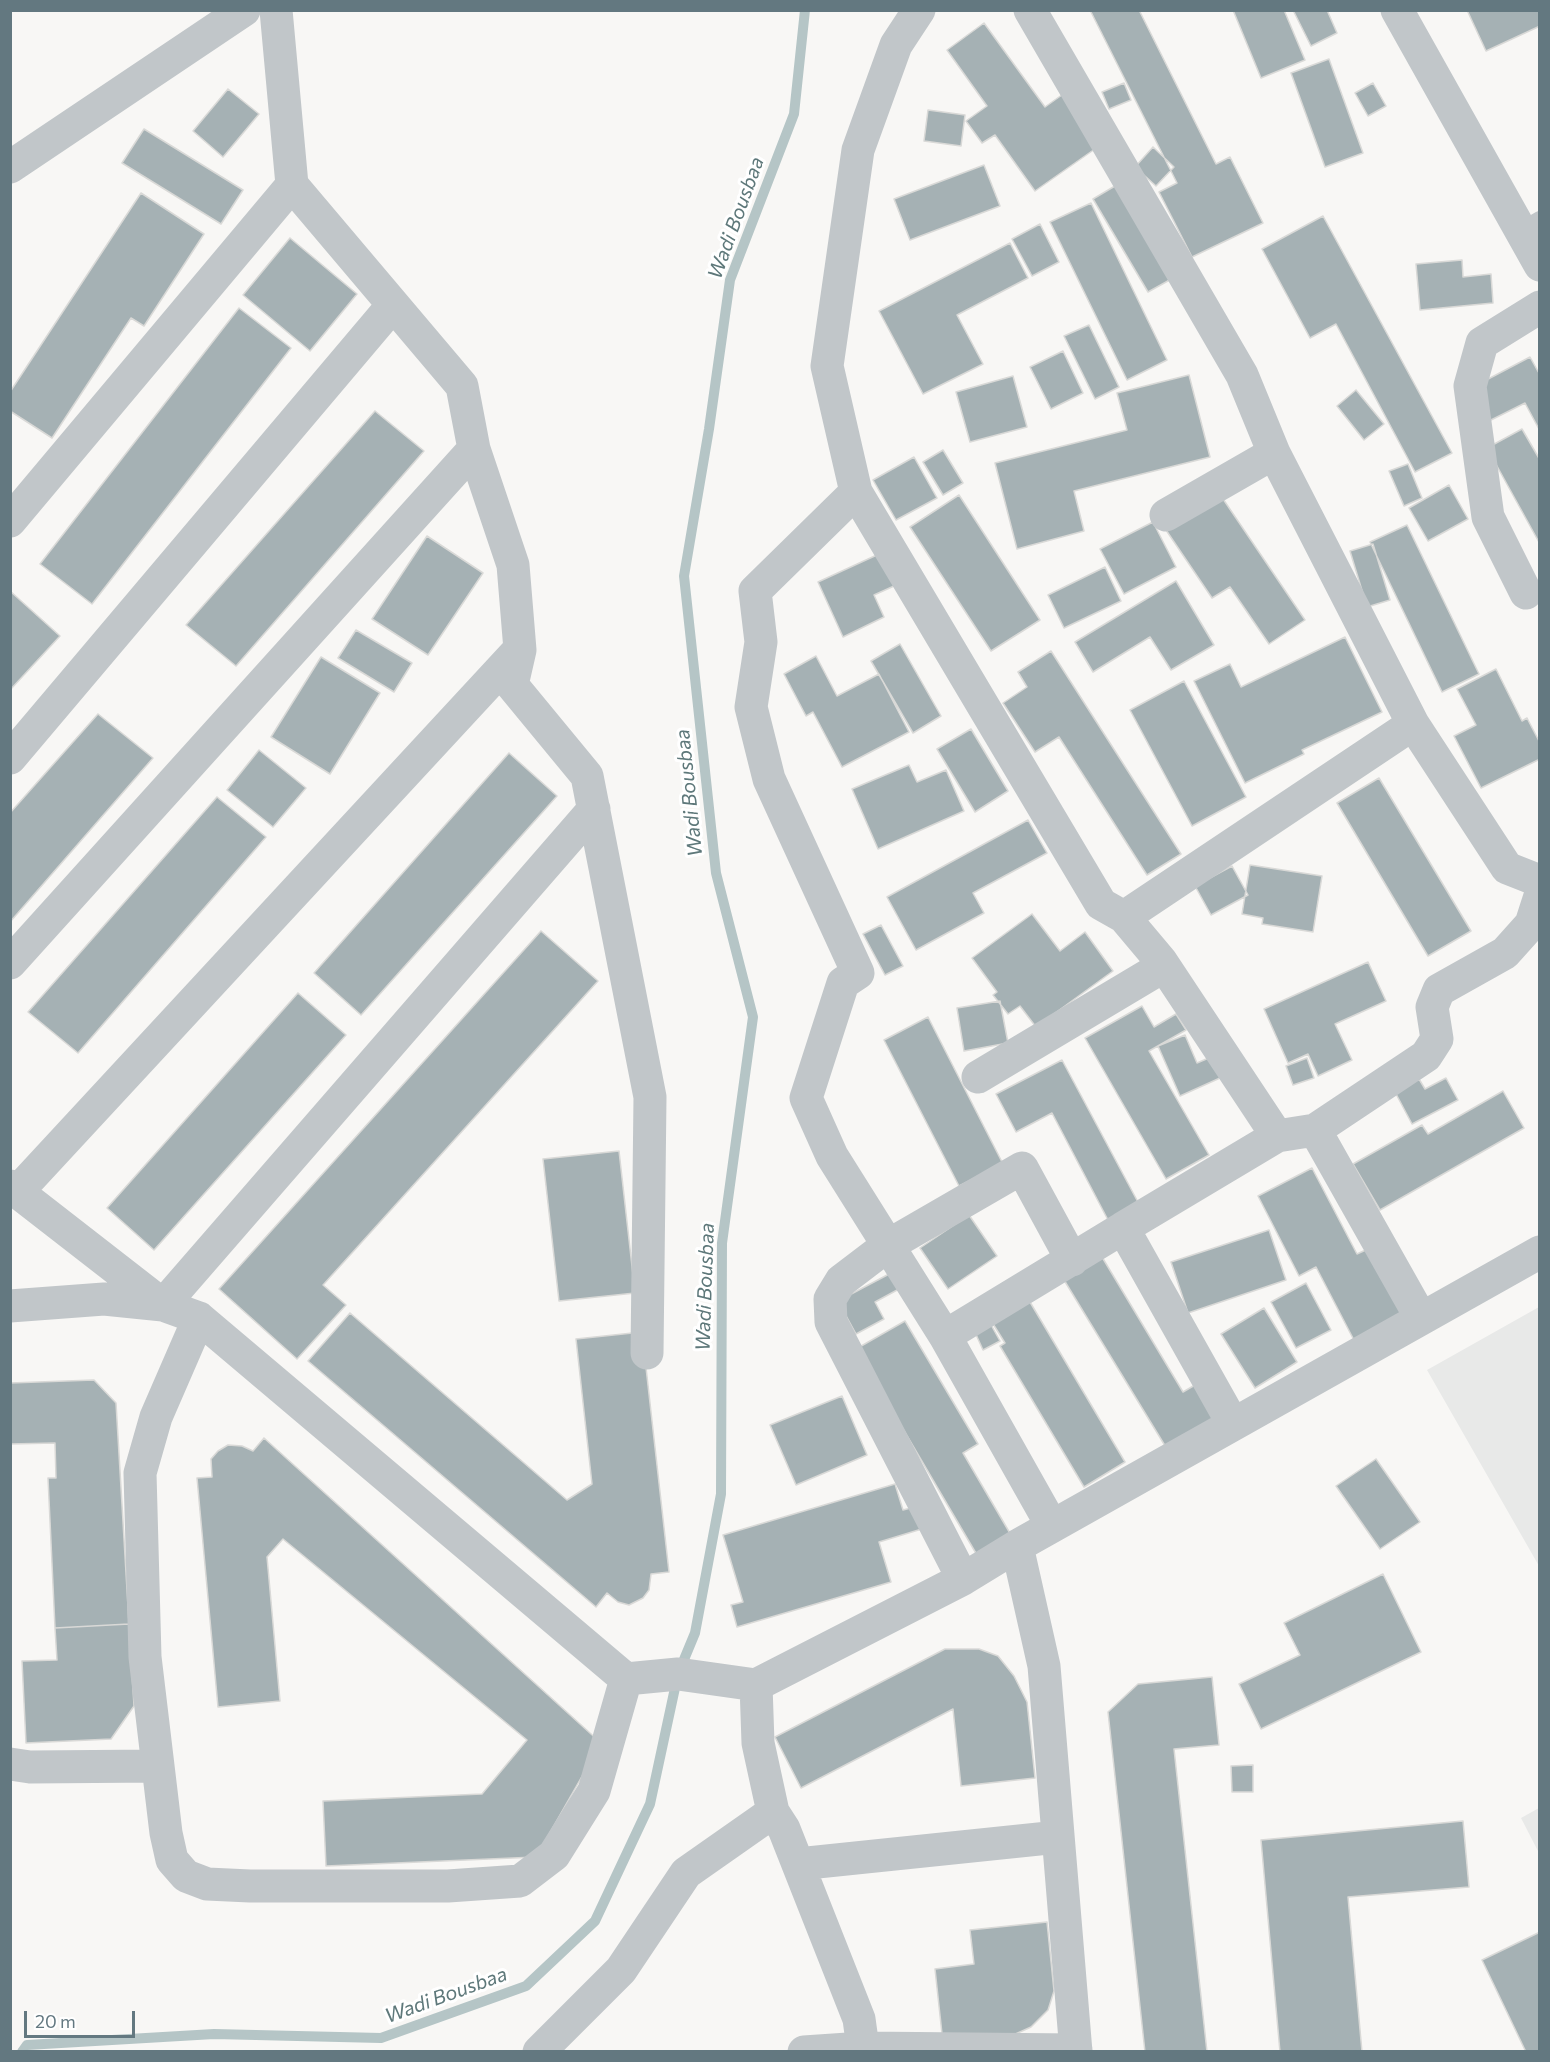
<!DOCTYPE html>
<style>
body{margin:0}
#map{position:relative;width:1550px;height:2062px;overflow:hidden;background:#f8f7f5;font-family:Commissioner,sans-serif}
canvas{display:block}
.frame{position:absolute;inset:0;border:12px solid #637880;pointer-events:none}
.scale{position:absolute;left:24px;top:2011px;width:111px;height:27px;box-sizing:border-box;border:3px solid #637880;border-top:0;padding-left:8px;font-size:18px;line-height:21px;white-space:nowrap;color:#637880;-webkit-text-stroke:4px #fff;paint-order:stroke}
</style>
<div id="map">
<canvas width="1550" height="2062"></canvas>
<div class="frame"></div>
<div class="scale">20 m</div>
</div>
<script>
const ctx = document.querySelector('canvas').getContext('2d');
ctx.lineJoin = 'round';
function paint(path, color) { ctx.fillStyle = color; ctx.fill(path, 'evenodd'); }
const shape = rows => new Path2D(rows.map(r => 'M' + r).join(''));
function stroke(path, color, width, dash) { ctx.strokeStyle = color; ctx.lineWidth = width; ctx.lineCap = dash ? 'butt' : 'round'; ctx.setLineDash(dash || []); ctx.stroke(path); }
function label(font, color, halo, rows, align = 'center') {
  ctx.font = font + ' Commissioner,sans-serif'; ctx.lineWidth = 6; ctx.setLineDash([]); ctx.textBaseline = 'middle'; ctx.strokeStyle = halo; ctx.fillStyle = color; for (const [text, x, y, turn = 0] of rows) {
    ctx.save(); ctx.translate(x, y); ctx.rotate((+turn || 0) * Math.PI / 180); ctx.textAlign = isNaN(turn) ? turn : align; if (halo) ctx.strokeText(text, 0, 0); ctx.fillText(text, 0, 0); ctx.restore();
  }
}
const built = shape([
 [1539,1307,1539,1566,1427,1370],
 [1539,1808,1539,1853,1521,1818]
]);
const stream = shape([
 [22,2052,27,2045,214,2034,381,2038,526,1986,595,1921,650,1804,678,1674,695,1633,721,1494,722,1243,753,1017,716,873,684,576,709,429,730,280,794,114,805,10]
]);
const building = shape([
 [1090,10,1139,10,1216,164,1230,157,1263,223,1192,257,1159,192,1177,183,1090,10],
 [1233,10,1284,10,1305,60,1261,78,1233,10],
 [1293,10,1327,10,1337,33,1311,46,1293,10],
 [1467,10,1540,10,1540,26,1486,51,1467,10],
 [984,23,1045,107,1066,92,1102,144,1035,191,995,135,982,143,966,121,987,106,947,50,984,23],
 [1329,59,1363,153,1325,167,1291,73,1329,59],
 [1124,83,1131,100,1109,109,1102,92,1124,83],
 [1373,83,1386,106,1368,116,1355,93,1373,83],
 [228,89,259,114,223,157,193,131,228,89],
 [928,110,965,115,961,146,924,141,928,110],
 [144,129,243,190,221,224,122,163,144,129],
 [1153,147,1174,167,1156,186,1135,167,1153,147],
 [984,165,1000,206,910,240,894,199,984,165],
 [1120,183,1175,277,1148,292,1093,199,1120,183],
 [141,193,204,234,144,326,131,318,52,438,10,411,10,392,141,193],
 [1091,203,1167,360,1127,380,1050,222,1091,203],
 [1323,216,1452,453,1415,472,1336,324,1310,338,1262,249,1323,216],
 [1040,224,1059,262,1032,276,1012,239,1040,224],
 [290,238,357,294,310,351,243,295,290,238],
 [1010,243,1028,278,957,315,983,364,923,394,879,311,1010,243],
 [1462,260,1463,277,1491,274,1493,303,1420,310,1416,264,1462,260],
 [239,308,291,348,92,604,40,564,239,308],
 [1089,325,1119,387,1095,399,1064,336,1089,325],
 [1063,351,1083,393,1051,409,1030,367,1063,351],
 [1530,357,1540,375,1540,431,1525,403,1491,420,1473,387,1530,357],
 [1189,375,1210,457,1074,491,1084,531,1017,549,995,463,1127,430,1117,393,1189,375],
 [1013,376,1027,427,970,442,956,392,1013,376],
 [1356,390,1384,424,1364,440,1337,406,1356,390],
 [375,411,424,451,236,666,186,625,375,411],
 [1522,429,1540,460,1540,544,1487,448,1522,429],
 [943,450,963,483,943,495,923,462,943,450],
 [914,457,937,498,896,520,873,480,914,457],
 [1408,464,1422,498,1404,506,1389,471,1408,464],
 [1449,485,1468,519,1428,541,1409,508,1449,485],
 [1219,493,1305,620,1269,644,1230,587,1212,598,1166,530,1219,493],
 [959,495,1040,620,991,651,910,527,959,495],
 [1153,522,1176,567,1124,594,1100,549,1153,522],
 [1407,525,1479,674,1442,692,1370,542,1407,525],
 [427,536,483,573,428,655,372,619,427,536],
 [1373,544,1390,600,1367,607,1350,551,1373,544],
 [879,554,894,586,874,595,884,617,843,637,818,582,879,554],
 [1105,567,1121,601,1064,628,1048,595,1105,567],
 [1176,581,1214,645,1171,670,1150,637,1093,672,1075,642,1176,581],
 [10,591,60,636,10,690,10,591],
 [356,630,412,663,394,692,338,658,356,630],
 [1345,637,1382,712,1302,750,1304,754,1245,783,1194,681,1230,664,1241,687,1345,637],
 [900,644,941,716,913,733,871,661,900,644],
 [1051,651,1181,854,1147,875,1059,737,1035,752,1003,703,1027,687,1018,672,1051,651],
 [816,656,837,696,879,674,909,732,842,767,813,712,806,716,784,674,816,656],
 [321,657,380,693,330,774,271,737,321,657],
 [1496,669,1522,721,1527,718,1540,743,1540,759,1481,788,1454,736,1476,725,1457,689,1496,669],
 [1184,681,1246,797,1192,826,1130,710,1184,681],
 [98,714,153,758,10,922,10,813,98,714],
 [971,729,1008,791,975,812,937,749,971,729],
 [259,750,306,788,273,827,227,790,259,750],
 [509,753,557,796,361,1015,314,973,509,753],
 [909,765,917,782,946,770,964,811,878,849,852,789,909,765],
 [1379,778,1471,931,1428,956,1337,803,1379,778],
 [217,797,266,837,78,1053,28,1012,217,797],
 [1028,820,1047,853,973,893,984,913,916,950,887,897,1028,820],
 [1250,865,1322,876,1313,932,1262,924,1263,918,1242,914,1250,865],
 [1232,866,1248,895,1211,915,1195,886,1232,866],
 [1032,914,1060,951,1085,932,1113,971,1036,1027,1020,1006,1008,1014,993,995,997,992,972,958,1032,914],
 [881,925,903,966,885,975,863,934,881,925],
 [541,931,598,981,323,1285,346,1305,297,1359,219,1289,541,931],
 [1368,962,1386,1001,1335,1024,1352,1060,1318,1076,1308,1054,1288,1063,1264,1009,1368,962],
 [298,993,346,1035,154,1250,107,1208,298,993],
 [1000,1001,1008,1043,964,1051,957,1008,1000,1001],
 [1142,1006,1154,1027,1176,1014,1186,1030,1149,1051,1209,1155,1166,1179,1085,1038,1142,1006],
 [928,1017,1003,1164,959,1186,884,1040,928,1017],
 [1185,1035,1197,1063,1211,1057,1220,1078,1180,1096,1158,1046,1185,1035],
 [1307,1058,1314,1078,1293,1085,1286,1066,1307,1058],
 [1062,1060,1139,1204,1108,1220,1052,1113,1016,1132,996,1094,1062,1060],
 [1446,1078,1458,1100,1412,1124,1395,1092,1419,1079,1425,1089,1446,1078],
 [1503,1091,1524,1128,1380,1210,1353,1164,1422,1125,1428,1134,1503,1091],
 [619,1151,635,1293,559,1301,543,1159,619,1151],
 [1312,1168,1357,1254,1370,1248,1408,1319,1357,1346,1316,1267,1299,1276,1258,1196,1312,1168],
 [969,1215,997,1256,948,1289,920,1248,969,1215],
 [1269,1230,1286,1280,1188,1313,1171,1262,1269,1230],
 [1099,1252,1183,1392,1195,1385,1216,1420,1167,1449,1061,1275,1099,1252],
 [891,1273,899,1289,875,1302,884,1319,856,1334,838,1301,891,1273],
 [1306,1283,1331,1330,1296,1348,1271,1302,1306,1283],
 [1027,1297,1125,1462,1084,1487,1000,1346,1005,1343,990,1319,1027,1297],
 [1264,1308,1297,1362,1255,1388,1221,1334,1264,1308],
 [350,1313,567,1500,592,1484,576,1339,642,1332,669,1572,651,1574,649,1590,643,1598,629,1605,618,1602,607,1593,596,1607,308,1361,350,1313],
 [905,1321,978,1444,963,1453,1011,1535,977,1555,856,1349,905,1321],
 [990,1323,1000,1341,983,1350,974,1330,990,1323],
 [94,1380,116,1403,129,1624,55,1628,48,1478,56,1478,55,1443,10,1444,10,1383,94,1380],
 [842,1396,867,1455,796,1485,770,1425,842,1396],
 [264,1438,601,1743,536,1857,326,1866,323,1801,482,1794,527,1740,283,1539,267,1557,280,1701,218,1707,197,1478,212,1477,211,1459,218,1451,228,1445,242,1446,253,1451,264,1438],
 [1376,1459,1420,1522,1380,1549,1336,1486,1376,1459],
 [895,1484,903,1510,918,1506,925,1528,879,1542,891,1582,737,1627,731,1605,743,1602,723,1535,895,1484],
 [1383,1574,1421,1652,1261,1729,1239,1684,1300,1655,1284,1623,1383,1574],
 [129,1624,134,1706,111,1739,26,1743,22,1661,57,1660,55,1628,129,1624],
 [945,1649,979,1649,998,1656,1014,1676,1027,1702,1035,1778,961,1786,953,1709,801,1788,775,1737,945,1649],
 [1212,1677,1219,1745,1174,1749,1207,2052,1145,2052,1108,1712,1138,1684,1212,1677],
 [1253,1765,1253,1792,1232,1792,1231,1766,1253,1765],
 [1463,1821,1469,1887,1348,1897,1362,2052,1280,2052,1261,1840,1463,1821],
 [1047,1922,1054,1991,1048,2010,1031,2027,1011,2036,943,2043,935,1969,974,1964,970,1930,1047,1922],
 [1540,1932,1540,2052,1526,2052,1482,1960,1540,1932]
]);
const lane = shape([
 [1521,231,1540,220]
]);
const street = shape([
 [276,10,292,185,462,386,474,449,513,565,520,650,512,685,587,776,650,1097,647,1353],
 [919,10,896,45,858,150,827,366,856,492,1101,904,1124,917,1161,961,1277,1136],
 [1030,10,1242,375,1274,453,1413,724,1124,917],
 [1397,10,1540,265],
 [10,167,244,10],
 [856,492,755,591,761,642,751,707,769,779,858,973,843,983,806,1098,832,1156,945,1336],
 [1166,515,1274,453],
 [10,521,292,185],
 [1526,593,1488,517,1470,386,1482,343,1540,307],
 [1413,724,1507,868,1540,881],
 [10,758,393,305],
 [10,963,474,449],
 [978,1077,1164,966],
 [1315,1130,1421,1318],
 [10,1186,163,1305,594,809],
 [18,1191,518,651],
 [10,1306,104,1299,163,1305,199,1318,626,1679,678,1674,756,1685,963,1579,1017,1546],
 [199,1318,156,1417,140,1473,145,1657,166,1833,172,1860,186,1876,207,1884,250,1886,448,1886,520,1881,554,1855,594,1791,626,1679],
 [1233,1424,1123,1228,1277,1136,1315,1130,1426,1056,1437,1039,1432,1007,1439,990,1505,953,1531,924,1540,896],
 [1052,1526,945,1336,1123,1228],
 [963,1579,831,1322,830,1299,841,1281,887,1246,1022,1168,1072,1260],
 [756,1685,758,1743,773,1812,784,1829,859,2019,863,2048],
 [10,1764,30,1767,158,1766],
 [798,1864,1058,1837],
 [539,2052,621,1970,686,1873,773,1812],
 [804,2052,863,2048,1076,2050],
 [1076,2052,1044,1666,1017,1546,1540,1252]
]);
const waterNames = [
 ["Wadi Bousbaa",736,218,-70],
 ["Wadi Bousbaa",689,793,-96],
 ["Wadi Bousbaa",705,1287,-88],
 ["Wadi Bousbaa",446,1995,-20]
];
paint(built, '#e8e9e8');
stroke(stream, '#b5c5c6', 10);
paint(building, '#a5b1b4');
stroke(building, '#d9d9d7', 1.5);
stroke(lane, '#c1c6c9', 18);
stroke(street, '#c1c6c9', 33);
label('italic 20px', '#5e787a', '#fff', waterNames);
</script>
